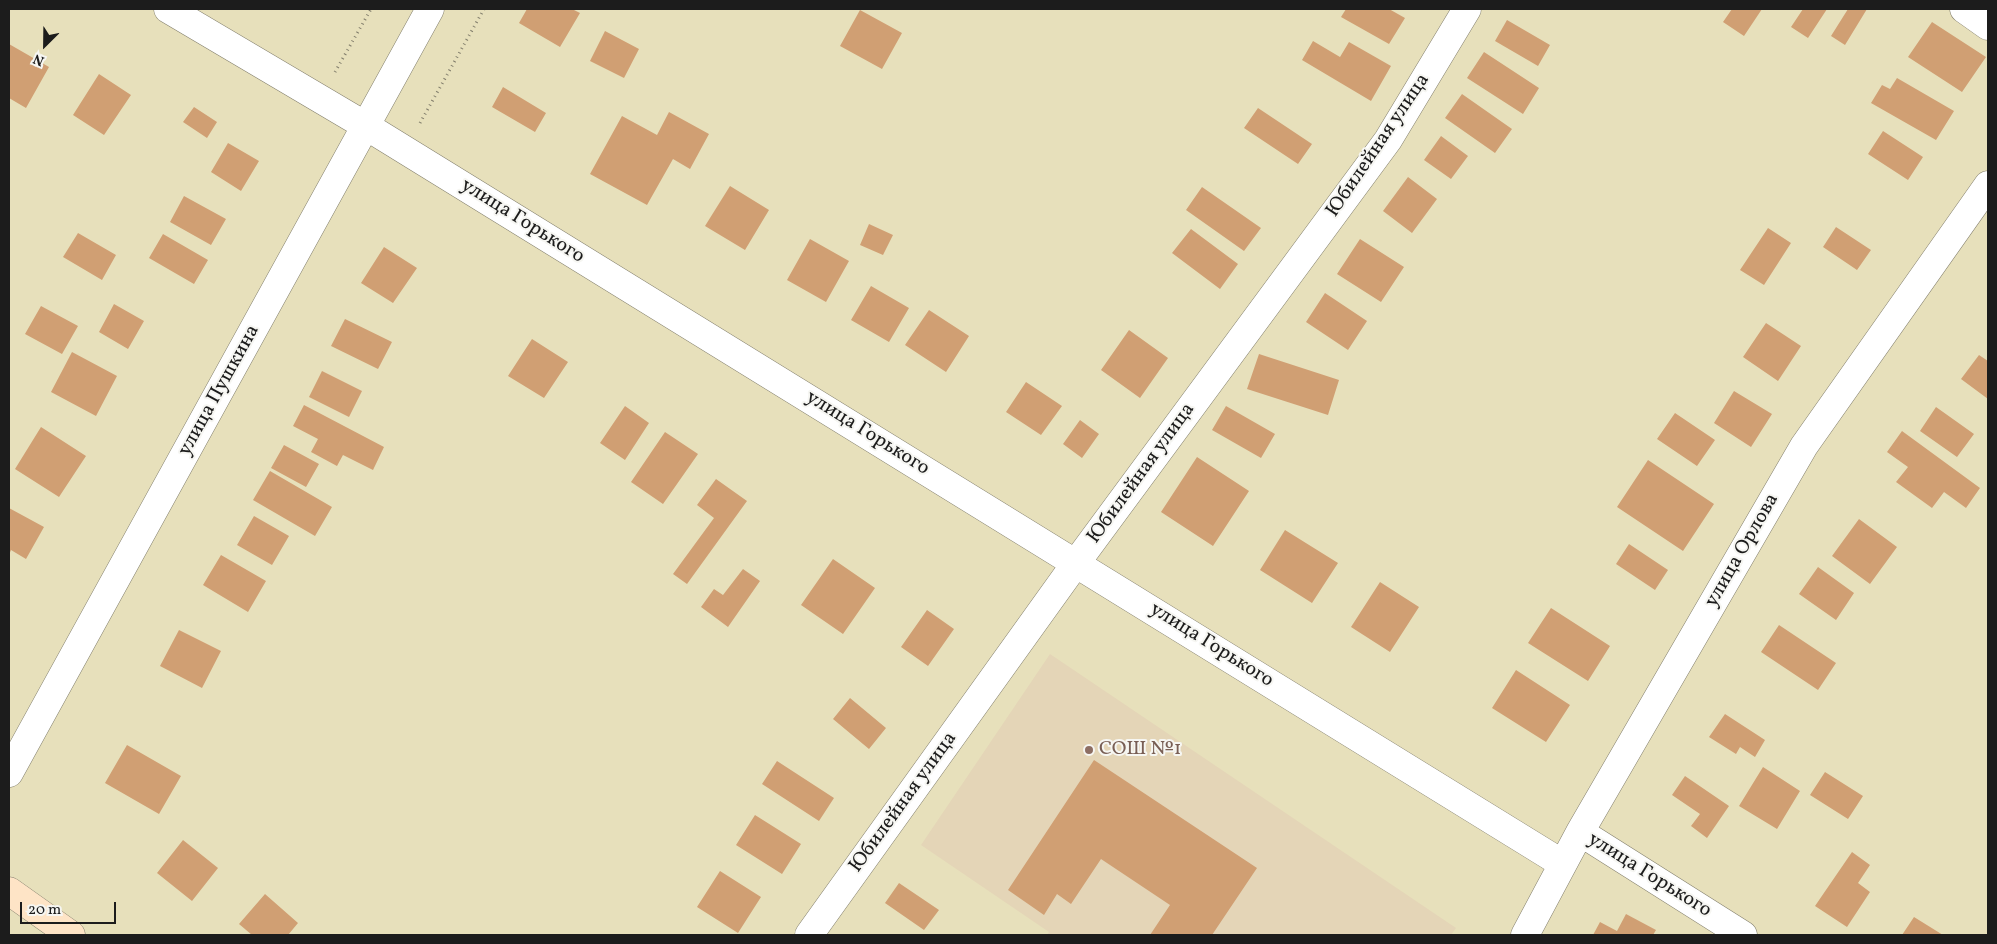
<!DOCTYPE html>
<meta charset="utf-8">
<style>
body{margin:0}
#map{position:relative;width:1997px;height:944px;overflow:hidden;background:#e7e0bb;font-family:Vollkorn,serif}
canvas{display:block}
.frame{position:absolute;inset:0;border:10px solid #1c1c1c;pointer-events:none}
.north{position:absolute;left:20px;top:20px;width:50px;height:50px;-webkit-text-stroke:4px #f6f6f2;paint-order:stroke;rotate:203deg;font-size:14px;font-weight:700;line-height:20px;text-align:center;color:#1c1c1c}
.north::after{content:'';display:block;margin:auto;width:18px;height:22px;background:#1c1c1c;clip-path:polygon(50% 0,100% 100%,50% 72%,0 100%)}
.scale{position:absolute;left:20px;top:902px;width:96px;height:22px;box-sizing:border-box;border:2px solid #1c1c1c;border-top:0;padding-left:6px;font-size:15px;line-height:18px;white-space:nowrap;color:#1c1c1c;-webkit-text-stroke:4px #f6f6f2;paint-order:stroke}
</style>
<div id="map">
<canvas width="1997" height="944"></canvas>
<div class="frame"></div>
<div class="north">N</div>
<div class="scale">20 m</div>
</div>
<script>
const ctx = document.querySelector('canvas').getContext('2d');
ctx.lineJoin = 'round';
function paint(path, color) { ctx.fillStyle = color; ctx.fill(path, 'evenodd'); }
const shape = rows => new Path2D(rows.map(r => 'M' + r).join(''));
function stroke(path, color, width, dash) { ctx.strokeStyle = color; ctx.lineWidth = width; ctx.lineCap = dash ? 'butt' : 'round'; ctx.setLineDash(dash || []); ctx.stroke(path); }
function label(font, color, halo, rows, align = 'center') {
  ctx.font = font + ' Vollkorn,serif'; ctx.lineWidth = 4; ctx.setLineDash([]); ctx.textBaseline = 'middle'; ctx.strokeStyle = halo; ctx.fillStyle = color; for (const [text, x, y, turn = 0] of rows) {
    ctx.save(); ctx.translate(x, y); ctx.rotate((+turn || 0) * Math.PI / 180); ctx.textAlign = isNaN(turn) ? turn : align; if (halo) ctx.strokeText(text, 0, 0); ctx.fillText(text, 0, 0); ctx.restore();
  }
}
const built = shape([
 [1050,654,1456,928,1451,935,1047,935,1049,932,921,845]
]);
const building = shape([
 [527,9,572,9,580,13,560,47,519,23],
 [1346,9,1389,9,1405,18,1389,44,1341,17],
 [1732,9,1762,9,1744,36,1723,22],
 [1803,9,1827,9,1808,38,1791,27],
 [1848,9,1867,9,1845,45,1831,36],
 [860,10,902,33,882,69,840,46],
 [1507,20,1550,45,1538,66,1495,41],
 [1932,22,1986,57,1962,92,1908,57],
 [605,31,639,49,624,78,590,61],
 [1313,41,1340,57,1349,42,1391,66,1371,101,1302,60],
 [9,44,49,67,26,108,9,98],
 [1484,52,1539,88,1523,114,1467,78],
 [99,74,131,95,104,135,73,115],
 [1897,78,1954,111,1936,140,1871,103,1882,85,1890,89],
 [503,87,546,113,535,132,492,107],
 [1462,94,1512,129,1495,153,1445,118],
 [194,107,217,122,207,138,183,122],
 [1258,108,1312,144,1298,164,1244,128],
 [669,112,709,134,690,169,673,159,647,205,590,174,622,116,657,135],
 [1883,131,1923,157,1908,180,1868,154],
 [1441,136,1468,156,1451,179,1424,160],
 [228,143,259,161,241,191,211,172],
 [1408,177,1437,199,1412,233,1383,211],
 [730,186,769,210,745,250,705,226],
 [1202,187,1261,228,1244,251,1186,210],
 [184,196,226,219,211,245,170,222],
 [869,224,893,235,883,255,860,245],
 [1836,227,1871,250,1857,270,1823,247],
 [1768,228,1791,243,1764,285,1740,270],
 [1191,229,1238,264,1220,289,1172,253],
 [78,233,116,255,102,280,63,257],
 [163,234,208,260,194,284,149,258],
 [810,239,849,261,826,302,787,280],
 [1360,239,1404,267,1381,302,1337,274],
 [384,247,417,268,393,303,361,283],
 [871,286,909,308,889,342,851,320],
 [1325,293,1367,321,1348,350,1306,322],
 [114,304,144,321,128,349,99,332],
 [41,306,78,326,62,354,25,334],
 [929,310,969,336,946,372,905,345],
 [345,319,392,342,378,369,331,346],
 [1766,323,1801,346,1778,381,1743,357],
 [1129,330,1168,358,1140,398,1101,370],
 [532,339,568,362,544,398,508,376],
 [72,352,117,376,96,416,51,392],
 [1259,354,1339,380,1328,415,1247,389],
 [1979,355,1988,361,1988,399,1961,379],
 [322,371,362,391,349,417,309,397],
 [1026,382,1062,406,1041,435,1006,412],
 [1734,391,1772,414,1751,447,1714,423],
 [304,405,384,447,373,470,343,455,337,466,311,452,318,439,293,426],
 [625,406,649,423,625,460,600,443],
 [1226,406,1275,434,1261,458,1212,430],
 [1936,407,1974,434,1957,457,1920,431],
 [1675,413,1715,440,1697,466,1657,439],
 [1080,420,1099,434,1082,458,1063,444],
 [41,427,86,456,59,497,15,469],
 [1902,431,1980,488,1966,508,1944,492,1932,508,1896,482,1908,467,1887,452],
 [665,432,698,454,663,504,631,482],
 [284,445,319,464,306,487,271,468],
 [1197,457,1249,491,1213,546,1161,512],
 [1648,460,1714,504,1683,551,1617,507],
 [270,471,332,507,315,536,253,500],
 [716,479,747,501,687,584,673,574,714,518,697,505],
 [9,508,44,527,26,559,11,550,9,555],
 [254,516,289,536,272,565,237,545],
 [1859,519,1897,547,1870,584,1832,556],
 [1285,530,1338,563,1312,603,1260,570],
 [1629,544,1668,570,1655,590,1616,564],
 [221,555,266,581,248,612,203,585],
 [833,559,875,588,843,634,801,605],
 [1818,567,1854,593,1836,620,1799,594],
 [743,569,760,581,728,627,701,607,714,589,723,595],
 [1380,582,1419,607,1390,652,1351,627],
 [1551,608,1610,646,1588,681,1528,643],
 [927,610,954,629,928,666,901,647],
 [1779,625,1836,663,1818,690,1761,652],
 [179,630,221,651,202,688,160,666],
 [1516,670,1570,705,1546,742,1492,708],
 [850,698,886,728,869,749,833,719],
 [1725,714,1765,740,1755,757,1740,747,1736,754,1709,737],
 [127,745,181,776,159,814,105,783],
 [1094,760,1257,868,1212,935,1150,935,1170,905,1101,859,1071,904,1057,894,1044,915,1008,890],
 [777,761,834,798,819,821,762,784],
 [1763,767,1800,791,1777,829,1739,806],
 [1825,772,1863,796,1848,819,1810,795],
 [1685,776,1729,806,1707,838,1691,826,1700,814,1672,795],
 [755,815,801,844,782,874,736,845],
 [183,840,218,868,192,901,157,873],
 [1852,852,1870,865,1858,883,1870,892,1847,927,1815,906],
 [720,871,761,897,738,933,697,907],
 [899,883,939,910,924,930,885,903],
 [265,894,298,923,288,935,252,935,239,924],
 [1626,914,1656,930,1653,935,1593,935,1600,922,1617,931],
 [1914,917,1943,935,1902,935]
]);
const path = shape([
 [335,72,371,9],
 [420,123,484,9]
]);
const street = shape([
 [168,9,366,126,1563,864],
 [1964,9,1988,26],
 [9,773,430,9],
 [1580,832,1743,935],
 [809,935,1076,563,1388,140,1467,9],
 [1525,935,1580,832,1804,446,1988,185]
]);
const secondary = shape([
 [9,891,71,935]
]);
const markers = [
 [1089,750,5,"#8d6e63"]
];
const streetNames = [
 ["Юбилейная улица",1379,146,-56],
 ["улица Горького",522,222,32],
 ["улица Пушкина",220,391,-61],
 ["улица Горького",867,434,32],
 ["Юбилейная улица",1142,474,-54],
 ["улица Орлова",1743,551,-60],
 ["улица Горького",1211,646,32],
 ["Юбилейная улица",904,803,-54],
 ["улица Горького",1649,876,32]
];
const educationNames = [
 ["СОШ №1",1099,750]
];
paint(built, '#e4d5b7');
paint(building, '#d09f73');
stroke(street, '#827e6c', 29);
stroke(secondary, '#827e6c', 29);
stroke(path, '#827e6c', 3, [1, 4]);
stroke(street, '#fff', 28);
stroke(secondary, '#fee4c6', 28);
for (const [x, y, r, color] of markers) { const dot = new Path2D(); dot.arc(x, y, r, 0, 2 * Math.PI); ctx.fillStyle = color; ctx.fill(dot); stroke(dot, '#f6f6f2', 2); }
label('20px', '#1c1c1c', '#f6f6f2', streetNames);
label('20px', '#785e54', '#f6f6f2', educationNames, 'left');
</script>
